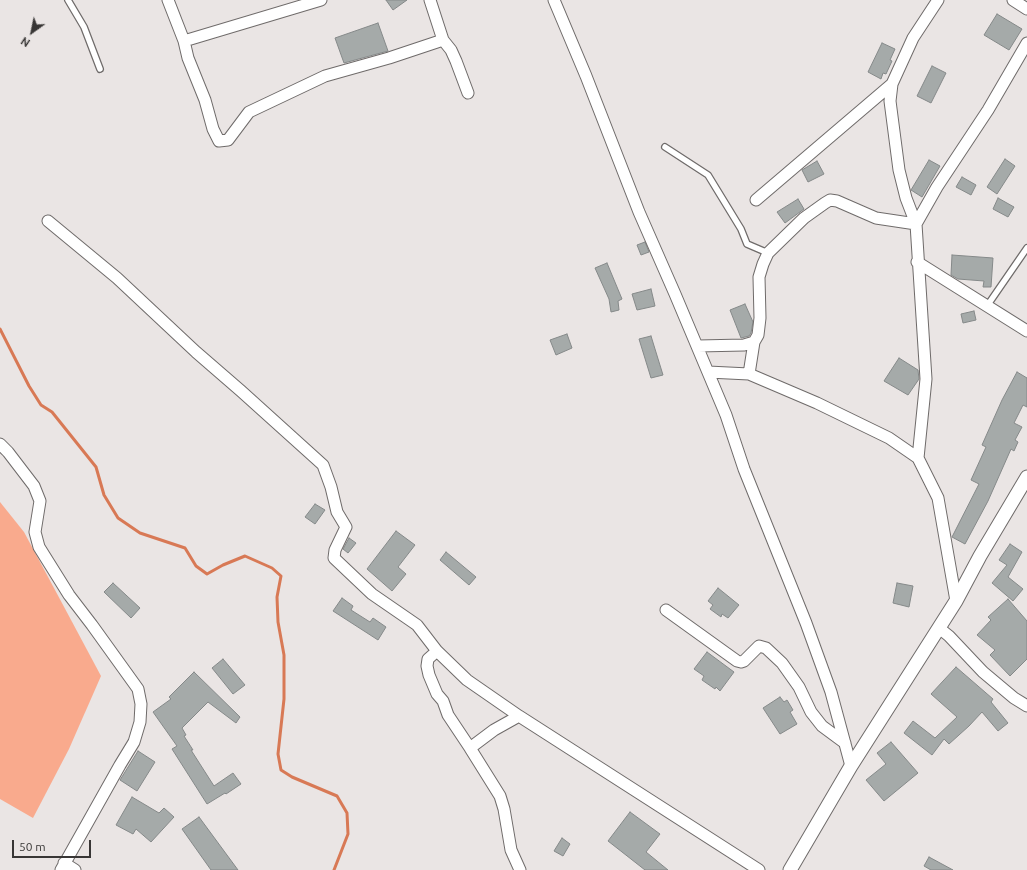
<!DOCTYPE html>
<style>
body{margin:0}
#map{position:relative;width:1027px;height:870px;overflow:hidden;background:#eae5e4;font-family:Ubuntu,sans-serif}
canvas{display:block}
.north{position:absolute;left:12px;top:12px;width:40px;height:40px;-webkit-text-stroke:3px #eae5e4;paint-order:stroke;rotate:213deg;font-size:11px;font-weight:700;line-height:16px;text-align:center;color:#383635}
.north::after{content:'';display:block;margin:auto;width:14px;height:18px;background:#383635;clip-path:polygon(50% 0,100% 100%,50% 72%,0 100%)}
.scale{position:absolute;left:12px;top:840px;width:79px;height:18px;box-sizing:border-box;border:2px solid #383635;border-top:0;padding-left:5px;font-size:12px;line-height:14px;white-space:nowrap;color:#383635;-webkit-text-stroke:3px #eae5e4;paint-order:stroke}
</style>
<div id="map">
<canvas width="1027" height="870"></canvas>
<div class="north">N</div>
<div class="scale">50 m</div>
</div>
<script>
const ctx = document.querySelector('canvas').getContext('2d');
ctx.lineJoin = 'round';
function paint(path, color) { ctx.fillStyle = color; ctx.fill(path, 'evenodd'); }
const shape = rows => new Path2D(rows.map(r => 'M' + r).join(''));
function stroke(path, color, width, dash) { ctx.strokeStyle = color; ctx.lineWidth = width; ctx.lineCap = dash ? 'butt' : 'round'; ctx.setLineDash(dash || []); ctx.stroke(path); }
const green = shape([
 [0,502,24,532,101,676,69,749,33,818,0,799]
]);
const stream = shape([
 [0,329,29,386,41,405,52,412,96,467,104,495,118,518,140,533,185,548,196,566,207,574,223,565,245,556,272,568,281,576,277,597,278,622,284,655,284,699,278,754,281,770,292,777,337,796,347,813,348,834,334,870]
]);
const building = shape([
 [386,0,407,0,393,10,386,0],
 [997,14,1022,29,1009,50,984,35,997,14],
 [378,23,388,51,344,63,335,38,378,23],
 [882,43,895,49,890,60,892,61,886,74,883,73,881,79,868,72,882,43],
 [932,66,946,73,931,103,917,96,932,66],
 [1005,159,1015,166,997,194,987,187,1005,159],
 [929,160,940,166,922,197,911,190,929,160],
 [817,161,824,174,808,182,802,170,817,161],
 [962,177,976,185,971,195,956,187,962,177],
 [998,198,1014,207,1008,217,993,209,998,198],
 [798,199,804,209,785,223,777,212,798,199],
 [645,242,649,252,641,255,637,245,645,242],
 [952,255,993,258,991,287,983,287,984,281,958,279,951,275,952,255],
 [607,263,622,299,618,301,619,310,611,312,609,299,595,268,607,263],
 [651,289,655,306,637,310,632,294,651,289],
 [745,304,753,322,751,333,749,336,741,338,730,310,745,304],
 [974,311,976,320,963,323,961,314,974,311],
 [567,334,572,348,556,355,550,340,567,334],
 [651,336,663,375,651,378,639,339,651,336],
 [899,358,918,370,919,379,908,395,884,381,899,358],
 [1017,372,1027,378,1027,407,1023,405,1014,423,1022,427,1015,440,1018,442,1014,451,1011,449,988,501,965,544,952,537,979,484,971,480,986,447,982,445,1002,400,1017,372],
 [315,504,325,510,315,524,305,517,315,504],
 [396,531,415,545,398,567,406,574,392,591,367,569,396,531],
 [349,538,356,543,348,553,343,549,349,538],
 [1010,544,1022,552,1008,577,1023,589,1013,601,992,583,1007,565,999,560,1010,544],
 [446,552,476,577,469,585,440,560,446,552],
 [113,583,140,608,131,618,104,592,113,583],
 [897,583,913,586,909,607,893,603,897,583],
 [718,588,739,605,728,618,722,614,721,617,710,609,713,605,708,601,718,588],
 [342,598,353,606,351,610,370,622,373,618,386,627,378,640,333,611,342,598],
 [1008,599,1027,621,1027,659,1010,676,990,655,995,650,977,635,991,620,988,617,1008,599],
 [707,652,734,672,720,691,716,687,715,689,702,680,704,676,694,669,707,652],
 [223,659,245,685,233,694,212,668,223,659],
 [956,667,993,699,991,702,1008,723,998,731,982,712,969,726,949,744,944,739,932,755,904,733,913,721,935,738,957,717,931,694,956,667],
 [194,672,240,717,236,723,208,702,182,728,186,735,184,736,193,750,191,750,214,786,233,773,241,784,226,794,225,793,207,804,172,749,177,746,153,712,171,699,169,697,194,672],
 [780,697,784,702,787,700,793,710,790,712,797,724,780,734,763,708,780,697],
 [891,742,918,773,884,801,866,780,886,764,877,753,891,742],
 [138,751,155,762,137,791,120,780,138,751],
 [132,797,159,813,164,808,174,817,151,842,136,829,133,834,116,825,132,797],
 [630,812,660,834,646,852,668,870,645,870,608,841,630,812],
 [199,817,238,870,211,870,182,829,199,817],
 [562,838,570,844,563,856,554,851,562,838],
 [929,857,953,870,931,870,924,866,929,857]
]);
const service = shape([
 [68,0,84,27,100,69],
 [665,147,708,175,741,229,747,244,768,253],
 [987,306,1027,248]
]);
const minor = shape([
 [168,0,184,41,188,58,205,100,213,129,219,141,228,140,249,112,325,76,389,58,443,40],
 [430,0,443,40,451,50,456,61,468,93],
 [554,0,586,76,639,212,675,294,726,415,744,469,806,623,831,692,851,766],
 [938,0,913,38,892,84,890,101,899,170,906,198,916,224,926,379,918,458,938,498,956,601],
 [1013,0,1027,9],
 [184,41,321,0],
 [756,200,892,84],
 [48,221,117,278,196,352,241,391,323,465,331,487,337,512,346,527,335,550,334,558,372,594,417,625,437,651,428,659,427,666,429,675,437,694,443,701,448,715,470,748,500,796,504,809,511,850,520,870],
 [917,262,1027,331],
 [698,346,744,345,754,342,758,335,760,318,759,277,763,264,768,253,804,218,825,203,830,200,837,201,876,218,916,224,937,187,988,110,1027,43],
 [708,372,749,374,817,403,889,438,918,458],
 [749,374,754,342],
 [0,444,8,452,34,486,40,501,35,532,39,547,69,595,92,625,138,689,141,704,140,722,134,742,120,765,61,870],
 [666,610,737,661,741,662,744,661,759,646,766,648,782,663,799,687,811,712,822,726,845,743],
 [939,628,949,636,983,672,1014,698,1027,706],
 [437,651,467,680,519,716,759,870],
 [470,748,494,730,519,716],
 [64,863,75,870]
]);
const tertiary = shape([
 [790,870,851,766,956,601,980,556,1027,477]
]);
paint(green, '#f9aa8d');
stroke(stream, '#d87955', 3);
paint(building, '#a5aaa9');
stroke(building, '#858989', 1);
stroke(service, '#6f6b6a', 8);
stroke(minor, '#6f6b6a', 13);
stroke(tertiary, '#6f6b6a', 15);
stroke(service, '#fff', 5.5);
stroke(minor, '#fff', 11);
stroke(tertiary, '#fff', 13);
</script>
